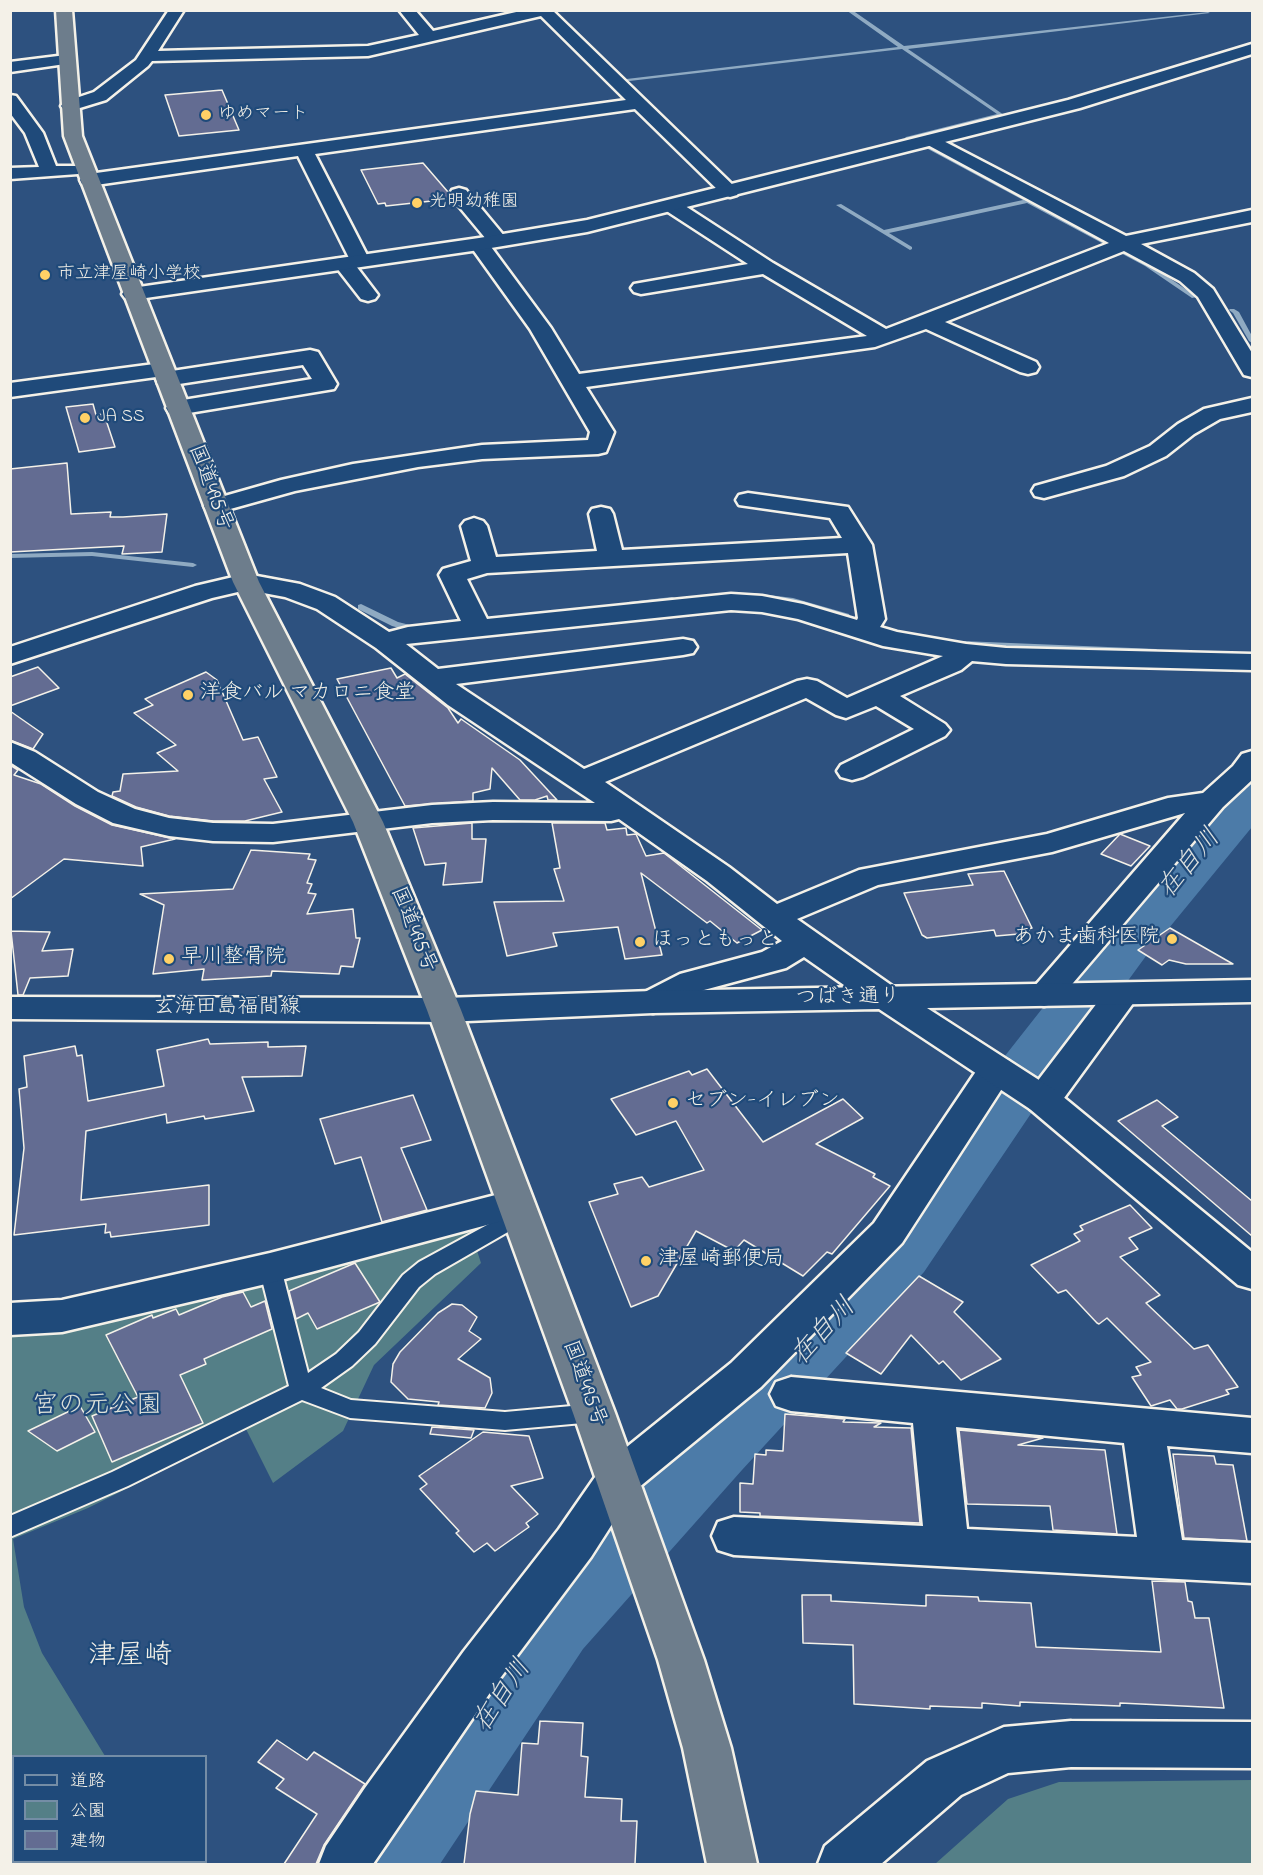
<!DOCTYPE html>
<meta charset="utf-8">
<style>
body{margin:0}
#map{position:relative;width:1263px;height:1875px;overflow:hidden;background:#2d517f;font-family:"Indie Flower","Klee One",sans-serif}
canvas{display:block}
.frame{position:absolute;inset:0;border:12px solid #f4f1e8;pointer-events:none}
.legend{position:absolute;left:12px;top:1755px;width:195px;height:108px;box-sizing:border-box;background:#1f4a7a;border:2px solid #748da6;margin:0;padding:8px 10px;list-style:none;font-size:18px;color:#f4f1e8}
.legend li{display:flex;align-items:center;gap:12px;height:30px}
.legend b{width:30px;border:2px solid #748da6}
</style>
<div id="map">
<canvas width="1263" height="1875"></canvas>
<div class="frame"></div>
<ul class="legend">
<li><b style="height:8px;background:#1f4a7a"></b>道路</li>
<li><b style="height:16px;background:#547f87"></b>公園</li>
<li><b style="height:16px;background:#636c92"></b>建物</li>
</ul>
</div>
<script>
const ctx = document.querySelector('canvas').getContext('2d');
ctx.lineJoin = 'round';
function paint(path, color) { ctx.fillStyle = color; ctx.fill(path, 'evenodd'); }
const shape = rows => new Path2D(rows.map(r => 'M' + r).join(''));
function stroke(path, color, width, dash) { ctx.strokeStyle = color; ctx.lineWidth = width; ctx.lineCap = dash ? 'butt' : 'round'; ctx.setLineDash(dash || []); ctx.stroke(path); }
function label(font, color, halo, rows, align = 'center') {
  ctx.font = font + ' "Indie Flower","Klee One",sans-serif'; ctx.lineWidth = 4.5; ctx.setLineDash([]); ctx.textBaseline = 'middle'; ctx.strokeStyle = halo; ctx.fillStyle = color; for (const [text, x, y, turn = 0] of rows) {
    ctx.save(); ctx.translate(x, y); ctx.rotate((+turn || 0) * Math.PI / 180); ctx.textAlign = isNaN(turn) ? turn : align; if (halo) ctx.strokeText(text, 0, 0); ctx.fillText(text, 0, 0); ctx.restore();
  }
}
const green = shape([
 [469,1226,481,1263,374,1365,343,1431,273,1483,246,1429,88,1508,13,1539,24,1607,42,1653,105,1756,14,1756,14,1862,36,1862,36,1864,11,1864,11,1329],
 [1252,1780,1252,1864,935,1864,1008,1799,1059,1782]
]);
const stream = shape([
 [846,10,852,10,904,46,1208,12,1210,13,908,49,1004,115,908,140,905,138,906,137,997,114,902,49,621,82,618,80,898,47,846,10],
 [930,146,1149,264,1197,297,1192,298,1145,266,1027,203,889,233,912,247,912,249,910,250,836,205,841,204,884,230,1023,200,928,149,928,147,930,146],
 [1230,309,1234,309,1239,312,1252,336,1252,343,1249,341,1233,313,1229,310,1230,309],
 [92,552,193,563,197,565,193,567,92,556,10,558,10,554,92,552],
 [753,593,793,598,849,614,850,616,846,619,792,603,750,598,750,594,753,593],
 [672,597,675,598,675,602,628,608,624,605,628,602,672,597],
 [361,604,398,622,410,625,421,624,425,627,421,630,410,631,392,626,358,609,358,605,361,604],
 [962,641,1156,649,1160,652,1156,655,1007,650,959,646,958,644,962,641]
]);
const river = shape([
 [1252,777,1252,827,1146,956,1032,1112,924,1272,742,1470,583,1649,440,1864,345,1864,358,1833,389,1786,525,1597,876,1234,986,1080,1104,930,1233,782,1252,777]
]);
const building = shape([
 [222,90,239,130,179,136,165,95,222,90],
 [423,163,448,192,450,199,386,206,385,203,378,204,361,170,423,163],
 [93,404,96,415,104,414,115,447,79,452,66,407,93,404],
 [67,463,71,514,111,512,110,517,123,517,167,514,162,552,122,554,124,546,10,552,10,469,67,463],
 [38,667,59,688,10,706,10,677,38,667],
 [391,668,397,678,405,674,448,708,458,723,461,719,520,760,557,800,548,800,547,796,535,800,520,800,492,768,490,789,473,793,473,801,405,806,337,679,391,668],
 [206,672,217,680,243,740,258,737,277,777,264,779,282,812,245,821,213,821,169,816,136,807,112,796,113,792,120,791,123,774,178,771,157,753,176,745,134,713,153,705,145,699,206,672],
 [10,711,43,734,33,749,10,740,10,711],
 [10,765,18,770,14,775,41,784,75,806,112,825,175,839,141,847,143,866,64,859,10,899,10,765],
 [472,823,472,839,486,839,482,882,443,885,446,863,425,865,413,828,472,823],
 [552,823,605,823,607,830,626,828,627,835,636,834,646,856,664,853,762,930,737,943,710,921,707,923,641,873,662,955,625,959,618,927,553,933,557,946,507,956,494,902,564,901,554,869,560,868,552,823],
 [1120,834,1150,846,1131,866,1101,854,1120,834],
 [251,850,310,854,308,859,316,860,307,883,312,884,308,893,316,894,307,914,353,909,356,938,360,938,353,967,341,966,339,974,272,971,271,976,202,980,204,969,153,974,164,905,140,894,233,889,251,850],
 [1004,871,1032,928,1028,929,1030,933,996,936,994,930,927,938,922,935,904,893,973,885,968,874,1004,871],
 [1170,928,1233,964,1186,964,1169,960,1162,965,1138,950,1170,928],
 [11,931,50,932,42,951,73,949,68,976,30,978,23,995,18,995,11,931],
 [208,1039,210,1044,268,1042,268,1047,306,1046,302,1076,242,1077,254,1111,205,1119,204,1116,167,1123,166,1114,86,1131,81,1200,209,1185,209,1225,111,1237,110,1232,105,1233,106,1224,14,1235,24,1148,19,1089,27,1087,24,1056,75,1046,77,1056,82,1055,88,1101,164,1086,157,1050,208,1039],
 [707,1069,763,1142,843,1099,863,1118,816,1144,875,1174,873,1177,890,1186,832,1254,827,1252,803,1276,744,1240,734,1251,696,1231,658,1296,631,1307,589,1202,618,1194,614,1184,642,1177,649,1187,704,1170,676,1121,636,1135,611,1099,689,1071,692,1075,707,1069],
 [413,1095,431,1140,401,1148,427,1210,382,1222,361,1157,335,1164,320,1119,413,1095],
 [1157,1100,1178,1117,1162,1126,1252,1201,1252,1236,1118,1121,1157,1100],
 [1130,1205,1152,1228,1129,1238,1138,1249,1120,1257,1160,1295,1146,1303,1194,1349,1208,1345,1238,1387,1226,1390,1229,1394,1182,1409,1177,1409,1170,1400,1151,1406,1132,1377,1141,1375,1136,1367,1151,1362,1107,1318,1099,1324,1097,1323,1066,1290,1058,1293,1031,1265,1080,1241,1074,1234,1083,1230,1080,1226,1130,1205],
 [355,1263,380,1302,317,1329,308,1313,296,1319,289,1291,355,1263],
 [919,1276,963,1302,954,1312,1001,1359,961,1380,943,1361,939,1364,911,1335,881,1374,846,1353,919,1276],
 [243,1292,251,1307,265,1301,272,1329,204,1359,206,1364,180,1375,203,1423,112,1462,92,1416,138,1397,106,1335,152,1315,153,1318,176,1309,179,1315,222,1297,243,1292],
 [452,1304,462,1305,477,1317,469,1331,481,1339,458,1359,490,1378,492,1393,485,1408,438,1405,439,1402,408,1399,391,1382,393,1364,400,1352,438,1313,452,1304],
 [80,1406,95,1432,57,1451,28,1431,80,1406],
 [785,1414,845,1419,843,1422,881,1423,874,1427,911,1428,920,1523,760,1516,760,1513,740,1512,740,1483,753,1484,755,1454,766,1455,766,1450,783,1451,785,1414],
 [432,1427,474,1430,471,1438,430,1434,432,1427],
 [959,1430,1043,1438,1018,1445,1105,1450,1117,1534,1053,1530,1050,1506,967,1504,959,1430],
 [483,1432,529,1436,543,1478,511,1486,538,1514,526,1523,529,1527,495,1551,487,1543,474,1552,456,1533,459,1531,420,1489,427,1484,419,1476,483,1432],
 [1173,1454,1214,1456,1216,1464,1233,1465,1247,1541,1184,1538,1173,1454],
 [1152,1581,1185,1582,1188,1601,1192,1602,1195,1618,1209,1618,1224,1708,1120,1703,1120,1706,1020,1702,1020,1706,982,1703,982,1708,930,1706,930,1709,854,1704,853,1645,803,1643,802,1595,831,1595,831,1601,926,1606,926,1595,978,1597,979,1601,1031,1603,1036,1647,1161,1652,1152,1581],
 [540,1721,583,1723,581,1756,588,1757,585,1797,622,1799,621,1821,637,1821,635,1864,464,1864,470,1814,476,1791,518,1795,522,1743,538,1744,540,1721],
 [277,1740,307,1760,314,1752,365,1784,324,1845,316,1864,284,1864,317,1814,276,1788,284,1779,258,1762,277,1740]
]);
const lane = shape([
 [520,1207,527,1209,530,1215,527,1221,435,1274,419,1287,375,1344,352,1366,321,1388,351,1400,505,1412,594,1404,602,1406,605,1413,602,1420,594,1422,505,1430,350,1418,302,1400,128,1486,10,1537,10,1516,112,1472,289,1386,259,1268,262,1262,270,1260,278,1262,281,1268,308,1373,336,1354,359,1332,403,1275,419,1262,520,1207]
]);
const street = shape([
 [169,10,184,10,158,51,368,46,419,35,399,10,415,10,433,31,525,10,552,10,739,191,737,195,730,197,723,195,635,109,315,154,370,261,367,265,356,266,378,295,375,299,368,301,361,299,333,263,336,259,349,258,298,156,89,186,82,184,80,180,82,176,89,174,626,100,541,16,368,56,152,61,148,66,106,100,70,111,64,110,61,106,64,102,94,92,136,60,169,10],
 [66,55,74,60,72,63,10,72,10,62,66,55],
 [10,95,16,96,43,133,56,166,78,166,81,170,78,174,10,179,10,168,39,167,25,133,10,113,10,95],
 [932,135,1126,236,1252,210,1252,222,1141,244,1194,273,1213,289,1252,353,1252,377,1244,375,1241,370,1198,297,1180,281,1124,251,945,322,1036,362,1039,367,1036,372,1028,374,1020,372,926,329,875,347,586,387,614,432,606,452,598,454,482,459,418,467,295,491,216,513,207,511,204,506,207,501,281,480,353,464,482,445,588,440,590,432,530,329,469,244,472,240,486,240,551,328,579,374,867,336,763,274,641,294,634,292,631,288,634,284,748,264,665,210,663,206,665,202,672,200,679,202,773,263,886,329,1109,243,926,144,923,140,926,136,932,135],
 [459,188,466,190,505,237,508,241,505,245,491,245,452,198,450,194,452,190,459,188],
 [310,350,318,352,321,357,337,384,334,389,177,415,169,413,166,408,169,403,177,401,312,379,303,365,166,386,158,384,156,377,10,397,10,383,162,363,170,365,172,371,310,350],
 [1252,398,1252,412,1220,419,1194,434,1166,456,1124,476,1044,498,1035,496,1032,491,1035,486,1106,466,1150,446,1178,424,1204,409,1252,398],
 [748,493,848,507,872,545,885,619,880,627,897,632,966,644,1006,648,1252,654,1252,670,1006,664,972,661,961,670,900,696,945,724,950,730,945,736,863,777,852,780,841,777,837,771,841,765,914,729,876,706,846,718,836,715,806,698,605,782,729,867,777,904,859,870,1047,834,1168,798,1203,793,1233,766,1242,754,1252,751,1252,780,1223,807,1056,1003,1044,1006,1032,1003,1027,995,1185,813,1052,852,878,885,797,919,898,990,903,998,898,1006,886,1009,874,1006,804,957,786,968,704,990,665,1010,653,1013,641,1010,636,1002,641,994,680,974,762,952,782,941,707,881,619,819,611,821,493,820,432,823,273,842,213,841,169,836,113,823,76,804,10,762,10,742,35,752,98,792,135,809,169,818,213,823,273,824,432,805,493,802,595,803,448,705,376,648,317,609,285,597,237,588,233,582,237,576,246,574,300,584,335,597,389,632,408,627,461,621,439,575,443,569,471,561,461,526,465,521,474,518,483,521,487,526,496,557,597,551,589,514,592,509,601,507,610,509,613,514,622,550,842,538,830,518,739,505,736,500,739,495,748,493],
 [848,553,858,618,857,620,803,604,762,596,731,594,487,619,467,579,487,573,848,553],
 [731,610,762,612,798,619,883,646,943,656,847,698,817,681,807,679,797,681,584,769,456,684,683,655,693,653,697,647,693,641,683,639,438,669,406,644,731,610],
 [1122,983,1134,986,1139,994,1134,1002,1056,1109,1043,1113,1030,1109,1025,1100,1030,1091,1110,986,1122,983],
 [996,1058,1009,1061,1014,1070,902,1243,761,1387,632,1493,591,1557,498,1681,373,1864,319,1864,326,1846,365,1788,464,1651,559,1529,602,1467,731,1363,874,1223,983,1061,996,1058],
 [515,1190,528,1194,534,1204,528,1214,270,1283,62,1332,10,1335,10,1303,62,1300,270,1253,515,1190],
 [791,1377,1252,1418,1252,1453,1167,1446,1182,1540,1252,1543,1252,1583,734,1555,718,1550,712,1536,718,1522,734,1517,923,1526,913,1423,791,1411,776,1406,770,1394,776,1382,791,1377],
 [956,1427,1124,1443,1137,1537,967,1529,956,1427],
 [1071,1721,1252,1722,1252,1768,1071,1767,1008,1773,961,1795,881,1864,818,1864,825,1846,927,1761,1004,1727,1071,1721]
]);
const secondary = shape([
 [1252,44,1252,54,1080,108,587,232,479,250,132,300,125,298,122,294,125,290,132,288,479,238,587,220,1068,100,1252,44],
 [246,574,255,576,259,582,255,588,212,598,10,664,10,647,195,586,246,574],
 [1252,980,1252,1002,927,1008,1056,1091,1252,1252,1252,1289,1238,1285,1030,1109,879,1009,653,1013,444,1022,10,1019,10,997,444,998,653,991,1252,980]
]);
const highway = shape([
 [56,10,72,10,82,136,259,582,383,822,461,1010,615,1413,704,1660,731,1748,757,1864,707,1864,683,1748,658,1660,573,1413,427,1010,353,822,233,582,64,136,56,10]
]);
const markers = [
 [206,115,6,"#ffd166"],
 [417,203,6,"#ffd166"],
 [45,275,6,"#ffd166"],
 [85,418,6,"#ffd166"],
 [188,695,6,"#ffd166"],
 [1172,939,6,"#ffd166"],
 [640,942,6,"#ffd166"],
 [169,959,6,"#ffd166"],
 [673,1103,6,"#ffd166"],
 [646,1261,6,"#ffd166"]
];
const farPoinames = [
 ["ゆめマート",218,115],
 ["光明幼稚園",429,203],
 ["市立津屋崎小学校",57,275],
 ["JA SS",97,418]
];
const streetNames = [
 ["国道495号",209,488,69],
 ["国道495号",412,930,68],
 ["つばき通り",848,999,-1],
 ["玄海田島福間線",227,1009],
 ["国道495号",583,1384,70]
];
const poiNames = [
 ["洋食バル マカロニ食堂",200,695],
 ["あかま歯科医院",1160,939,"right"],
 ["ほっともっと",652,942],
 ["早川整骨院",181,959],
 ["セブン-イレブン",685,1103],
 ["津屋崎郵便局",658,1261]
];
const nearParknames = [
 ["宮の元公園",97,1408]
];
const nearWaternames = [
 ["在自川",1191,865,-50],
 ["在自川",825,1333,-47],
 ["在自川",504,1697,-56]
];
const nearQuarternames = [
 ["津屋崎",130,1658]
];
paint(green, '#547f87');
paint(stream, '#8faac2');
paint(river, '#4c7ba8');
paint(building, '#636c92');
stroke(building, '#f4f1e8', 1.5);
stroke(lane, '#f4f1e8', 4);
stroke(street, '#f4f1e8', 5);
stroke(secondary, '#f4f1e8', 5);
stroke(highway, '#f4f1e8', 5);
paint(lane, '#1f4a7a');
paint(street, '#1f4a7a');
paint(secondary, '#1f4a7a');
paint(highway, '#6d7d8c');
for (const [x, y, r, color] of markers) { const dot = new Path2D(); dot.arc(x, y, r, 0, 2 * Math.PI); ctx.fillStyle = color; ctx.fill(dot); stroke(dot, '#1f4a7a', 2); }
label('18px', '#f4f1e8', '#1f4a7a', farPoinames, 'left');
label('21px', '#f4f1e8', '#1f4a7a', streetNames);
label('21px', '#f4f1e8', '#1f4a7a', poiNames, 'left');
label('26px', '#dce0d9', '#1f4a7a', nearParknames);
label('italic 27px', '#dbdfde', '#1f4a7a', nearWaternames);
label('28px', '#f4f1e8', '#1f4a7a', nearQuarternames);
</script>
